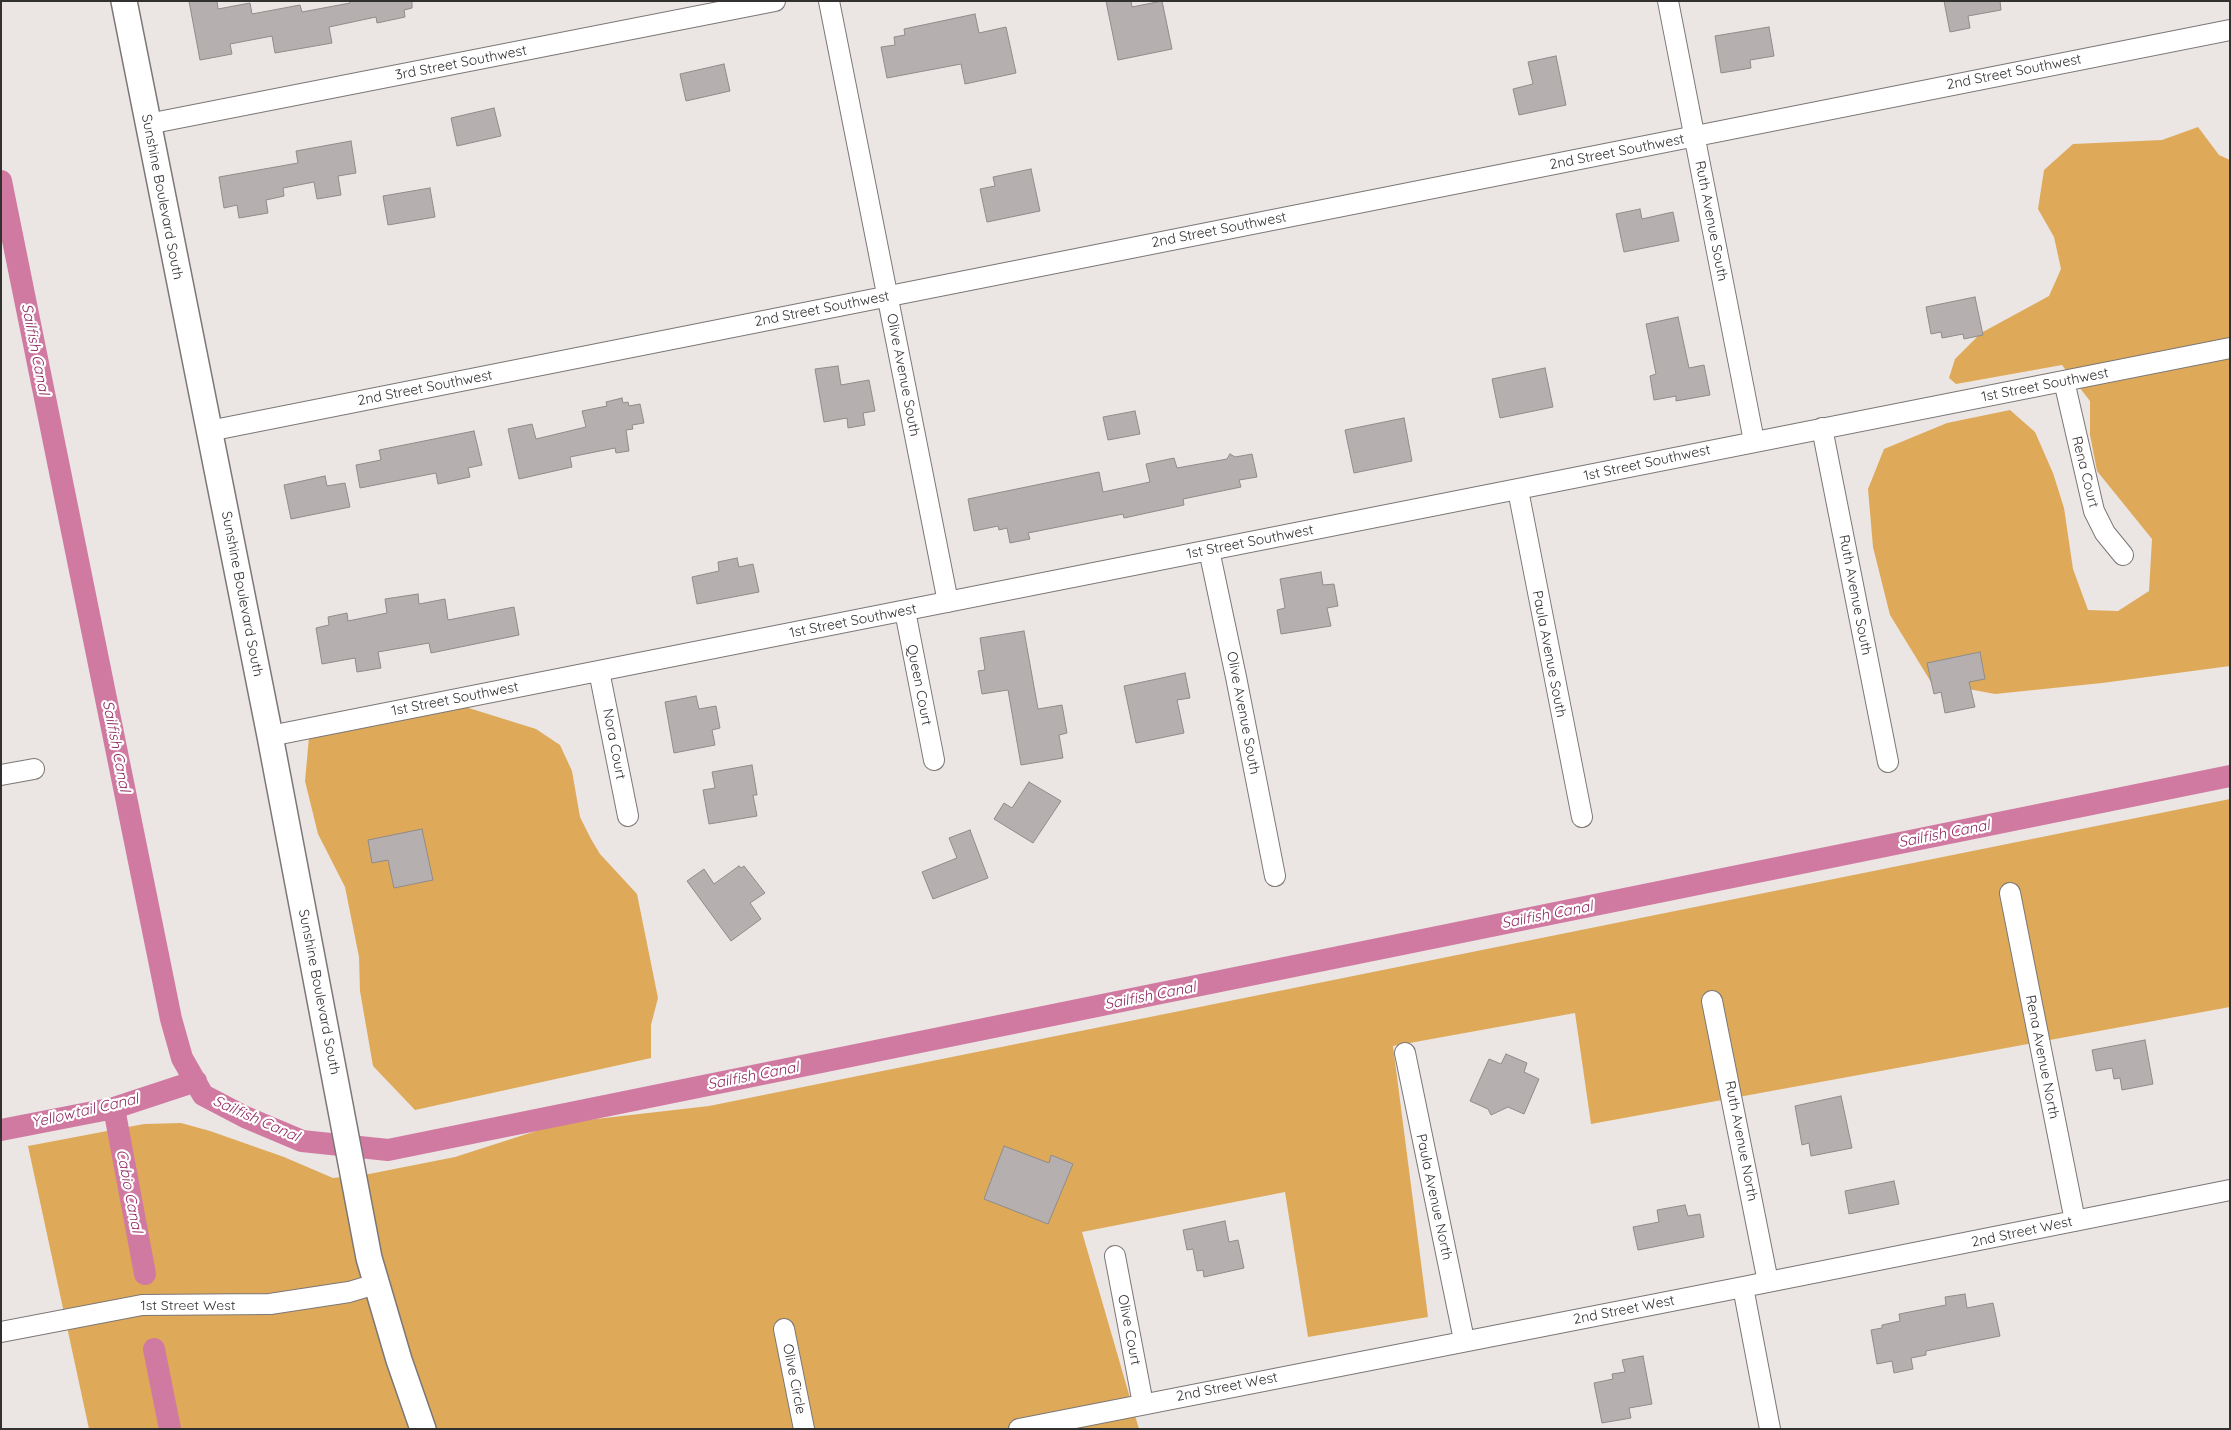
<!DOCTYPE html>
<style>
body{margin:0}
#map{position:relative;width:2231px;height:1430px;overflow:hidden;background:#ebe5e4;font-family:Quicksand,sans-serif}
canvas{display:block}
.frame{position:absolute;inset:0;border:2px solid #333030;pointer-events:none}
</style>
<div id="map">
<canvas width="2231" height="1430"></canvas>
<div class="frame"></div>
</div>
<script>
const ctx = document.querySelector('canvas').getContext('2d');
ctx.lineJoin = 'round';
function paint(path, color) { ctx.fillStyle = color; ctx.fill(path, 'evenodd'); }
const shape = rows => new Path2D(rows.map(r => 'M' + r).join(''));
function stroke(path, color, width, dash) { ctx.strokeStyle = color; ctx.lineWidth = width; ctx.lineCap = dash ? 'butt' : 'round'; ctx.setLineDash(dash || []); ctx.stroke(path); }
function label(font, color, halo, rows, align = 'center') {
  ctx.font = font + ' Quicksand,sans-serif'; ctx.lineWidth = 4.5; ctx.setLineDash([]); ctx.textBaseline = 'middle'; ctx.strokeStyle = halo; ctx.fillStyle = color; for (const [text, x, y, turn = 0] of rows) {
    ctx.save(); ctx.translate(x, y); ctx.rotate((+turn || 0) * Math.PI / 180); ctx.textAlign = isNaN(turn) ? turn : align; if (halo) ctx.strokeText(text, 0, 0); ctx.fillText(text, 0, 0); ctx.restore();
  }
}
const green = shape([
 [2198,127,2219,155,2230,160,2230,666,2102,683,1995,694,1931,682,1890,615,1873,547,1868,489,1884,449,1947,423,2010,410,2035,432,2053,473,2064,508,2073,569,2088,610,2118,611,2149,591,2152,539,2097,471,2090,435,2090,401,2062,365,1956,384,1949,378,1955,359,1981,333,2049,296,2061,269,2054,237,2038,209,2044,170,2073,144,2162,140],
 [443,700,536,729,560,745,572,771,580,817,591,839,600,854,637,894,658,998,651,1025,651,1058,415,1110,373,1066,360,991,359,957,345,887,318,834,305,781,310,726],
 [2230,799,2230,1007,1591,1124,1575,1013,1393,1046,1428,1317,1308,1337,1285,1192,1082,1232,1139,1429,435,1429,409,1357,386,1281,364,1175,455,1157,561,1123,709,1106],
 [181,1123,210,1131,284,1157,333,1178,342,1177,412,1429,89,1429,28,1146,144,1124]
]);
const canal = shape([
 [1,181,171,1019,182,1058,203,1095,245,1117,302,1141,388,1150,2230,776],
 [114,1108,145,1274],
 [1,1130,114,1108,196,1081],
 [154,1349,170,1429]
]);
const building = shape([
 [189,1,217,1,218,9,250,3,252,14,300,5,302,12,350,3,350,1,412,1,412,8,404,10,405,17,377,23,376,17,329,27,332,43,275,53,272,36,230,44,232,54,200,60,189,1],
 [1106,1,1131,1,1132,7,1162,1,1172,49,1118,60,1106,1],
 [1944,1,2000,1,2001,10,1968,16,1970,28,1950,32,1944,1],
 [975,14,979,33,1006,27,1016,73,965,84,961,64,887,78,881,47,895,45,894,37,905,35,904,29,975,14],
 [1769,27,1774,56,1750,60,1751,68,1721,73,1715,36,1769,27],
 [1556,56,1566,105,1519,115,1513,89,1533,84,1528,62,1556,56],
 [724,64,730,91,686,101,680,74,724,64],
 [494,108,501,136,457,146,451,118,494,108],
 [351,141,356,173,338,176,341,195,317,199,314,182,283,188,284,196,266,200,268,213,239,218,237,205,224,208,219,177,298,163,296,151,351,141],
 [1031,169,1040,211,987,222,980,189,995,186,993,177,1031,169],
 [430,188,435,217,388,225,383,196,430,188],
 [1640,209,1642,219,1673,212,1679,241,1624,252,1616,214,1640,209],
 [1975,297,1983,335,1964,339,1963,334,1942,338,1941,332,1931,334,1926,307,1975,297],
 [1678,317,1689,368,1704,365,1710,395,1676,401,1676,396,1654,400,1650,376,1656,374,1646,324,1678,317],
 [838,366,841,385,869,380,875,411,863,413,865,425,848,428,847,418,824,422,815,369,838,366],
 [1545,368,1553,407,1500,418,1492,379,1545,368],
 [622,398,623,403,628,402,629,406,640,404,644,423,632,425,633,429,626,430,629,451,616,453,615,448,570,457,572,467,519,479,508,429,532,424,536,439,586,427,582,411,607,406,606,402,622,398],
 [1135,411,1140,434,1108,440,1103,417,1135,411],
 [1404,418,1412,461,1354,473,1345,430,1404,418],
 [474,431,482,465,468,468,470,477,438,484,436,473,360,488,356,465,381,460,379,450,474,431],
 [1230,454,1235,457,1252,454,1257,477,1239,480,1241,487,1183,499,1184,505,1124,518,1123,514,1028,533,1030,539,1010,543,1007,528,999,530,998,526,974,531,968,499,1099,472,1103,492,1150,482,1146,464,1174,458,1177,468,1227,459,1230,454],
 [325,476,327,486,345,483,350,507,291,519,284,485,325,476],
 [737,558,739,567,753,564,759,592,697,604,692,577,719,571,718,562,737,558],
 [1321,572,1323,585,1334,584,1338,606,1327,608,1331,626,1281,634,1277,610,1285,608,1280,579,1321,572],
 [418,594,419,604,445,599,448,620,514,607,519,635,431,653,429,643,378,652,381,668,357,672,355,658,322,664,316,628,329,625,328,617,347,613,348,621,387,613,385,599,418,594],
 [1024,631,1038,709,1062,705,1067,733,1059,735,1063,758,1021,765,1008,690,982,694,978,671,985,670,980,638,1024,631],
 [1980,652,1985,679,1969,682,1975,707,1945,713,1941,692,1934,694,1927,663,1980,652],
 [1185,673,1190,698,1177,700,1184,733,1136,743,1124,686,1185,673],
 [696,696,699,709,716,706,720,728,712,730,715,745,674,753,665,702,696,696],
 [752,765,757,795,753,795,757,816,709,824,703,790,715,788,712,772,752,765],
 [1029,782,1061,801,1033,843,994,819,1004,803,1012,808,1029,782],
 [422,829,433,880,394,888,388,860,372,863,368,840,422,829],
 [970,830,988,878,933,899,922,872,957,858,949,838,970,830],
 [739,866,741,868,744,866,765,893,750,903,761,919,731,941,687,881,704,869,714,884,739,866],
 [2145,1040,2153,1084,2122,1090,2120,1078,2114,1079,2112,1068,2096,1071,2092,1050,2145,1040],
 [1506,1054,1527,1063,1524,1072,1539,1079,1524,1114,1508,1107,1491,1115,1488,1109,1470,1101,1489,1059,1501,1064,1506,1054],
 [1841,1096,1852,1148,1811,1156,1809,1143,1802,1145,1795,1106,1841,1096],
 [1004,1146,1049,1163,1051,1155,1073,1164,1048,1224,984,1199,1004,1146],
 [1894,1181,1899,1204,1849,1214,1845,1191,1894,1181],
 [1685,1205,1688,1216,1700,1214,1704,1237,1638,1250,1633,1227,1659,1222,1657,1210,1685,1205],
 [1225,1221,1229,1242,1238,1240,1244,1268,1204,1277,1203,1270,1197,1271,1193,1249,1187,1250,1183,1230,1225,1221],
 [1965,1294,1967,1308,1993,1303,2000,1336,1926,1351,1926,1355,1911,1358,1913,1369,1894,1373,1892,1361,1877,1364,1871,1330,1882,1328,1882,1325,1900,1321,1899,1314,1946,1305,1945,1297,1965,1294],
 [1643,1356,1652,1404,1629,1408,1631,1418,1602,1423,1594,1383,1613,1379,1612,1374,1625,1372,1622,1360,1643,1356]
]);
const minor = shape([
 [829,1,948,602],
 [1668,1,1754,441],
 [148,124,775,1],
 [2064,381,2094,511,2105,533,2123,555],
 [1822,428,1888,762],
 [209,431,2230,30],
 [1518,490,1582,817],
 [1209,550,1236,677,1275,876],
 [905,611,934,760],
 [599,671,628,816],
 [270,736,2230,348],
 [1,775,34,769],
 [2010,893,2075,1221],
 [1712,1001,1768,1282],
 [1405,1053,1464,1340],
 [1115,1256,1143,1404],
 [1743,1287,1770,1429],
 [784,1329,804,1429],
 [1,1332,142,1305,270,1304,349,1292,376,1284],
 [1019,1429,1743,1287,2230,1190]
]);
const tertiary = shape([
 [124,1,270,736,369,1258,399,1360,423,1429]
]);
const streetNames = [
 ["3rd Street Southwest",461,63,-11],
 ["2nd Street Southwest",2014,72,-11],
 ["2nd Street Southwest",1617,152,-11],
 ["Sunshine Boulevard South",162,197,79],
 ["Ruth Avenue South",1711,221,79],
 ["2nd Street Southwest",1219,230,-11],
 ["2nd Street Southwest",822,309,-11],
 ["Olive Avenue South",903,375,79],
 ["1st Street Southwest",2045,385,-11],
 ["2nd Street Southwest",425,388,-11],
 ["1st Street Southwest",1647,463,-12],
 ["Rena Court",2085,472,76],
 ["1st Street Southwest",1250,542,-11],
 ["Sunshine Boulevard South",242,594,79],
 ["Ruth Avenue South",1855,595,79],
 ["1st Street Southwest",853,621,-11],
 ["Paula Avenue South",1549,654,79],
 ["Queen Court",919,685,79],
 ["1st Street Southwest",455,699,-11],
 ["Olive Avenue South",1243,713,79],
 ["Nora Court",614,744,79],
 ["Sunshine Boulevard South",319,992,79],
 ["Rena Avenue North",2042,1057,79],
 ["Ruth Avenue North",1741,1141,79],
 ["Paula Avenue North",1434,1197,78],
 ["2nd Street West",2022,1232,-12],
 ["1st Street West",188,1306],
 ["2nd Street West",1624,1310,-11],
 ["Olive Court",1129,1330,79],
 ["Olive Circle",794,1379,79],
 ["2nd Street West",1227,1387,-11]
];
const waterNames = [
 ["Sailfish Canal",35,349,79],
 ["Sailfish Canal",116,746,79],
 ["Sailfish Canal",1944,834,-11],
 ["Sailfish Canal",1547,915,-11],
 ["Sailfish Canal",1150,996,-11],
 ["Sailfish Canal",753,1076,-11],
 ["Yellowtail Canal",85,1111,-13],
 ["Sailfish Canal",256,1119,24],
 ["Cabio Canal",129,1191,79]
];
paint(green, '#deaa5a');
stroke(canal, '#d17aa1', 22);
paint(building, '#b5afb0');
stroke(building, '#908b8b', 1);
stroke(minor, '#7c7776', 22);
stroke(tertiary, '#7c7776', 28);
stroke(minor, '#fff', 20);
stroke(tertiary, '#fff', 25);
label('14px', '#333030', '#fff', streetNames);
label('italic 15px', '#912a61', '#fff', waterNames);
</script>
